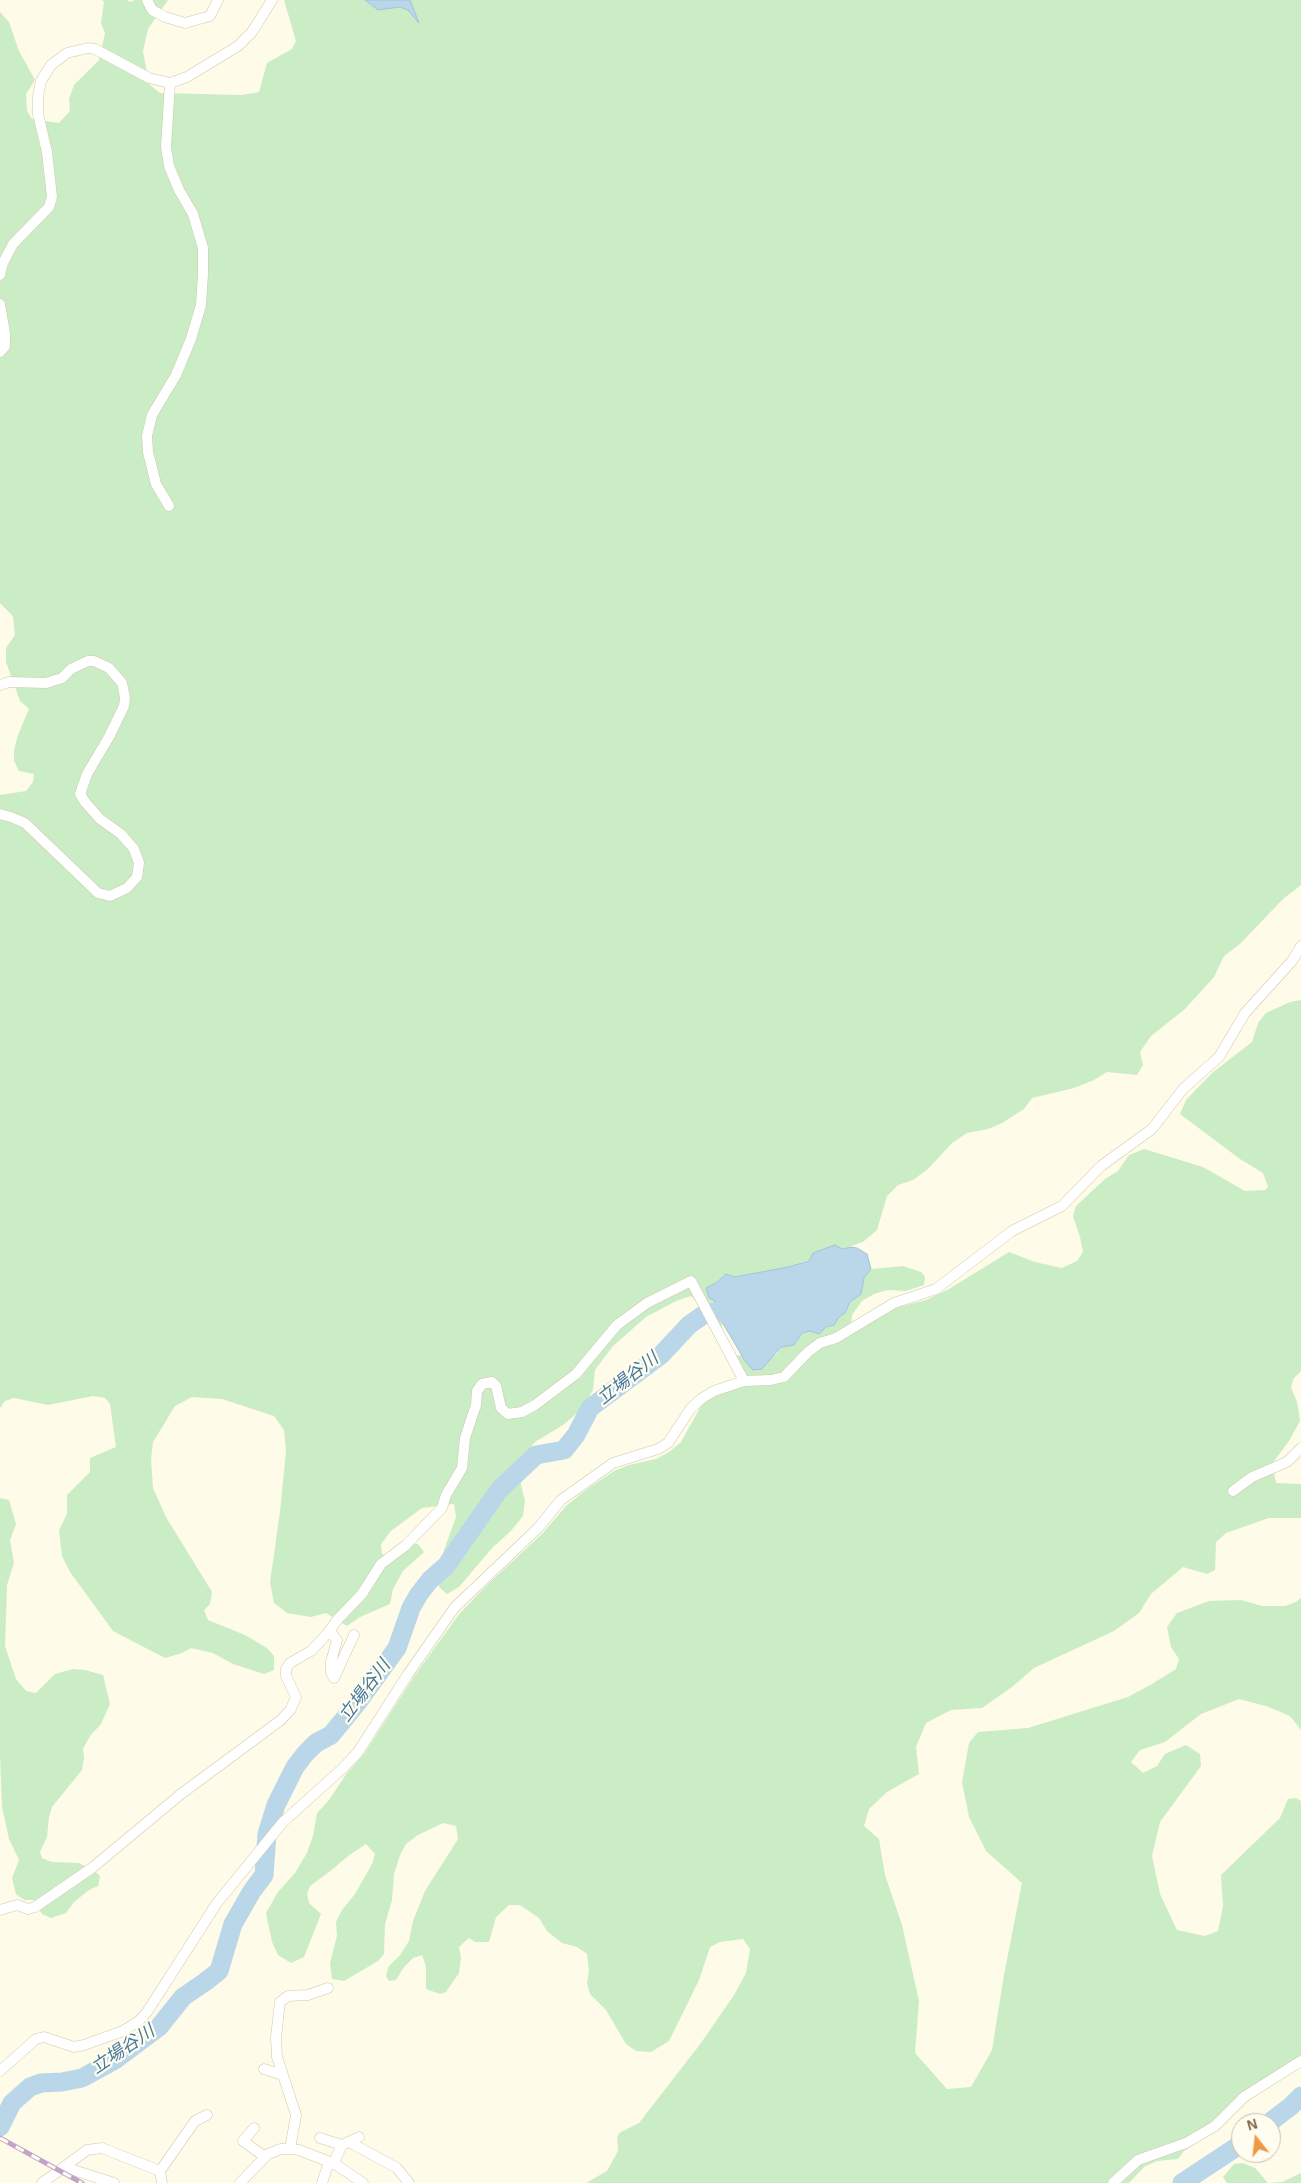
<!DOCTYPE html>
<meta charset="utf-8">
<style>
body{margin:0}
#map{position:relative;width:1301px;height:2183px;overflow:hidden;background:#fefbe8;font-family:Helvetica,sans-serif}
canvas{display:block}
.north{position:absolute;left:1231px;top:2113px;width:50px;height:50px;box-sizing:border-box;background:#fffdf0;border:1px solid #cac1ad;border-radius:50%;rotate:344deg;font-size:14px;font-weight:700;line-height:20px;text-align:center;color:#7a6849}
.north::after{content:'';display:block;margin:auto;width:18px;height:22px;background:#ef9846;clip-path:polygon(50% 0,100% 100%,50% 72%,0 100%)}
</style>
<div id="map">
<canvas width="1301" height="2183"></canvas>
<div class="north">N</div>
</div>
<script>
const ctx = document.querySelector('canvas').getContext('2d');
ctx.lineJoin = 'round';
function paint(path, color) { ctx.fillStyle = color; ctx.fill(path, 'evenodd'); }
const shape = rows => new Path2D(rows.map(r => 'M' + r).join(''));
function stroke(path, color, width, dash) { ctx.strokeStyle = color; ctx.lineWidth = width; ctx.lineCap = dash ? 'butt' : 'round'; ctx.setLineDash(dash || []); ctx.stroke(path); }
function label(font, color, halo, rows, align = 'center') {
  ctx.font = font + ' Helvetica,"Noto Sans JP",sans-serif'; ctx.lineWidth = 4.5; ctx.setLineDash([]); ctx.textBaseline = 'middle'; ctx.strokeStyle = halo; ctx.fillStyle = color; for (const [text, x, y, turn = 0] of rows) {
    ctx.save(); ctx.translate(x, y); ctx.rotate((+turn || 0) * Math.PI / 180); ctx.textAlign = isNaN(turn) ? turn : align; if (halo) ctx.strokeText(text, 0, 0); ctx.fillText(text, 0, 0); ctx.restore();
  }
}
const green = shape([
 [102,0,127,0,130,2,135,0,168,0,148,29,143,51,149,84,160,93,242,95,259,92,267,63,292,49,296,41,284,0,1301,0,1301,885,1283,899,1240,944,1224,956,1214,977,1185,1009,1151,1036,1140,1052,1143,1065,1137,1075,1107,1072,1094,1080,1074,1088,1032,1098,1024,1109,1002,1123,988,1129,967,1133,952,1143,928,1169,913,1180,898,1185,887,1196,877,1230,863,1242,788,1267,735,1277,726,1274,716,1283,714,1300,722,1322,722,1329,691,1296,676,1301,646,1317,613,1346,595,1370,593,1390,583,1408,563,1425,535,1442,520,1460,521,1485,525,1501,523,1516,510,1532,493,1547,459,1587,447,1594,439,1587,439,1564,456,1517,454,1504,422,1508,391,1531,381,1544,382,1554,391,1559,413,1544,418,1544,424,1552,403,1571,393,1589,390,1604,360,1617,347,1626,326,1613,311,1617,287,1613,274,1603,270,1582,280,1512,286,1451,284,1430,274,1416,222,1399,192,1397,175,1406,153,1442,151,1460,153,1488,166,1517,212,1592,210,1604,204,1610,208,1620,245,1635,267,1648,274,1656,274,1670,264,1674,233,1664,213,1653,191,1648,182,1653,165,1658,113,1631,70,1572,62,1556,59,1530,67,1514,67,1495,90,1472,90,1458,116,1447,110,1404,105,1398,93,1396,48,1405,14,1398,5,1401,0,1408,0,795,26,791,33,782,34,774,19,771,14,761,14,750,18,735,29,709,20,701,6,662,6,648,15,635,13,616,0,603,0,12,9,22,19,51,35,80,26,94,27,111,32,119,59,123,70,111,69,99,74,85,99,60,105,33,101,23,104,2],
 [1301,1000,1301,1371,1294,1378,1291,1387,1297,1402,1300,1421,1289,1441,1272,1464,1276,1483,1301,1484,1301,1518,1269,1518,1226,1533,1216,1542,1215,1570,1207,1574,1183,1567,1151,1594,1139,1613,1114,1631,1034,1668,1012,1687,982,1708,951,1710,926,1723,916,1747,919,1774,887,1792,869,1809,864,1826,879,1839,885,1875,902,1925,919,2001,915,2053,947,2089,971,2087,992,2050,1004,1975,1022,1883,986,1851,969,1817,962,1782,969,1743,978,1732,1028,1728,1128,1697,1152,1684,1176,1669,1179,1659,1171,1647,1167,1627,1177,1613,1209,1601,1241,1600,1262,1606,1285,1606,1296,1602,1301,1598,1301,1730,1290,1716,1266,1706,1239,1699,1201,1714,1165,1742,1140,1750,1131,1762,1143,1773,1157,1766,1165,1754,1186,1745,1200,1754,1201,1766,1160,1822,1152,1856,1160,1894,1177,1930,1205,1936,1218,1931,1223,1906,1221,1875,1280,1818,1288,1799,1296,1798,1301,1801,1301,2060,1260,2082,1202,2139,1184,2151,1178,2159,1157,2161,1144,2167,1129,2183,586,2183,607,2171,618,2151,617,2138,619,2133,639,2123,701,2043,734,1995,746,1973,750,1949,743,1939,720,1942,710,1947,699,1980,669,2041,651,2052,636,2051,626,2044,606,2010,590,1994,587,1983,589,1971,587,1954,577,1947,562,1943,547,1931,539,1918,520,1905,509,1905,496,1917,489,1942,475,1942,469,1938,459,1947,461,1958,459,1973,446,1992,440,1994,426,1989,426,1966,422,1955,413,1958,404,1967,396,1980,389,1981,386,1976,389,1966,400,1955,409,1941,413,1921,425,1891,458,1839,456,1826,443,1823,418,1835,406,1844,400,1855,394,1874,392,1900,385,1924,384,1954,378,1961,344,1981,332,1979,330,1963,337,1936,336,1922,342,1910,355,1894,372,1864,375,1854,366,1844,348,1856,333,1869,310,1886,307,1894,309,1903,321,1914,304,1957,291,1963,278,1955,272,1942,266,1913,278,1892,295,1873,307,1853,313,1836,317,1813,329,1800,347,1773,364,1754,415,1675,460,1613,487,1585,542,1534,566,1506,587,1489,614,1471,629,1465,656,1459,669,1452,681,1442,701,1406,716,1394,748,1384,736,1356,742,1355,745,1361,776,1355,781,1347,794,1345,802,1333,810,1331,819,1334,826,1327,834,1325,839,1317,845,1313,850,1302,861,1294,864,1278,871,1269,903,1266,921,1272,925,1277,924,1285,906,1291,888,1290,874,1294,862,1301,852,1315,851,1324,861,1329,895,1308,926,1300,949,1289,1009,1252,1035,1262,1062,1268,1077,1261,1083,1252,1080,1237,1073,1216,1076,1206,1105,1179,1118,1171,1129,1155,1144,1149,1203,1167,1245,1191,1265,1190,1268,1187,1263,1173,1240,1159,1180,1114,1186,1100,1212,1073,1252,1042,1258,1023,1266,1013,1290,1002],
 [0,1498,9,1500,16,1524,10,1540,14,1563,7,1585,5,1646,16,1679,26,1691,36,1693,55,1674,73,1669,85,1670,103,1675,110,1704,101,1724,90,1736,83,1749,84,1758,82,1770,52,1807,49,1817,47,1837,40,1852,42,1858,52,1862,79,1863,96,1872,100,1876,98,1886,89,1890,74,1902,66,1913,51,1918,42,1914,33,1900,24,1900,16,1894,12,1878,19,1860,9,1839,2,1807,0,1756],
 [1243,2163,1255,2168,1268,2183,1282,2182,1301,2173,1301,2183,1227,2183,1223,2177,1234,2164]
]);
const water = shape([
 [365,0,410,0,419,23,408,10,400,7,378,10,365,0],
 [835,1245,842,1249,851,1247,857,1248,867,1254,871,1269,864,1278,861,1294,850,1302,845,1313,839,1317,834,1325,826,1327,819,1334,810,1331,802,1333,794,1345,781,1347,762,1369,753,1370,745,1361,731,1337,722,1322,714,1300,709,1298,706,1288,716,1283,726,1274,735,1277,788,1267,809,1261,813,1253,835,1245]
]);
const river = shape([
 [1269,2123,1291,2106,1301,2096],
 [0,2127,12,2103,30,2087,41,2083,62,2082,82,2078,115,2060,159,2027,183,1997,205,1982,219,1971,233,1924,252,1891,264,1875,267,1834,276,1805,295,1767,305,1754,316,1743,331,1735,358,1702,397,1648,411,1608,419,1594,430,1580,446,1566,499,1490,536,1455,564,1450,576,1435,590,1408,661,1355,689,1325,706,1313,744,1311],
 [1182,2183,1241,2144]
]);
const street = shape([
 [147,0,152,10,165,17,185,23,210,16,218,0],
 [0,275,3,263,13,244,49,207,52,197,47,152,38,114,38,97,41,81,51,65,67,53,88,48,95,49,149,78,170,83,187,77,238,46,252,32,272,0],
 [0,304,5,333,5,346,0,352],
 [169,506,156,484,148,452,147,436,152,415,176,375,191,339,201,305,203,274,203,248,193,214,179,190,169,166,166,147,170,83],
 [0,685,9,682,46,683,62,678,71,669,88,661,94,661,109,668,122,683,125,698,124,706,109,737,87,774,80,794,85,802,100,819,121,834,134,849,139,863,137,877,127,888,110,896,98,893,25,823,11,817,0,814],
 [1233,1491,1252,1477,1287,1462,1301,1448],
 [327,1634,338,1619,362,1594,381,1564,405,1546,442,1508,446,1495,462,1468,465,1438,476,1405,477,1391,482,1384,492,1382,496,1386,501,1408,508,1414,522,1412,535,1405,576,1374,617,1325,647,1303,691,1281,744,1381],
 [0,1910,17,1905,28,1909,35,1907,92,1868,181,1794,281,1720,291,1709,296,1697,286,1676,286,1669,290,1663,311,1651,327,1634,331,1633,337,1640,331,1662,331,1673,334,1678,354,1635],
 [264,2069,283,2075],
 [0,2071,36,2039,44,2037,74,2047,84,2045,123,2031,139,2021,147,2012,217,1903,283,1822,343,1768,358,1752,408,1674,455,1607,538,1528,561,1500,613,1463,658,1449,668,1443,691,1408,701,1399,714,1391,744,1381,771,1380,784,1377,808,1352,820,1343,836,1338,894,1303,936,1289,1012,1231,1062,1206,1101,1166,1152,1129,1183,1089,1219,1057,1245,1013,1292,961,1301,946],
 [254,2128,243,2141,265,2157],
 [320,2138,342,2145],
 [349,2142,397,2168,409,2183],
 [290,2149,296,2115,277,2057,276,2037,280,2002,288,1996,308,1995,328,1988],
 [333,2164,342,2145,359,2137],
 [64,2167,87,2150,102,2148,160,2171,162,2183],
 [160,2171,195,2121,207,2115],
 [42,2183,64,2167,114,2183],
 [240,2183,268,2154,281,2149,290,2149,299,2150,335,2164,363,2183],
 [322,2183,329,2162],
 [1113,2183,1138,2160,1186,2143,1215,2126,1244,2097,1301,2061]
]);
const rail = shape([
 [0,2138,82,2183]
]);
const waterNames = [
 ["立場谷川",628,1379,-38],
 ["立場谷川",365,1691,-53],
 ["立場谷川",123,2050,-34]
];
paint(green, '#caedc5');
paint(water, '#bad6e9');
stroke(water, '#a0c3dc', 1);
stroke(river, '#bad6e9', 19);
stroke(street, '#d1c7ac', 11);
stroke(street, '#fff', 10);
stroke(rail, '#c2a4ca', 5);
stroke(rail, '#fffdf0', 3, [9]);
label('italic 18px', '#46799e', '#fffdf0', waterNames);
</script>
